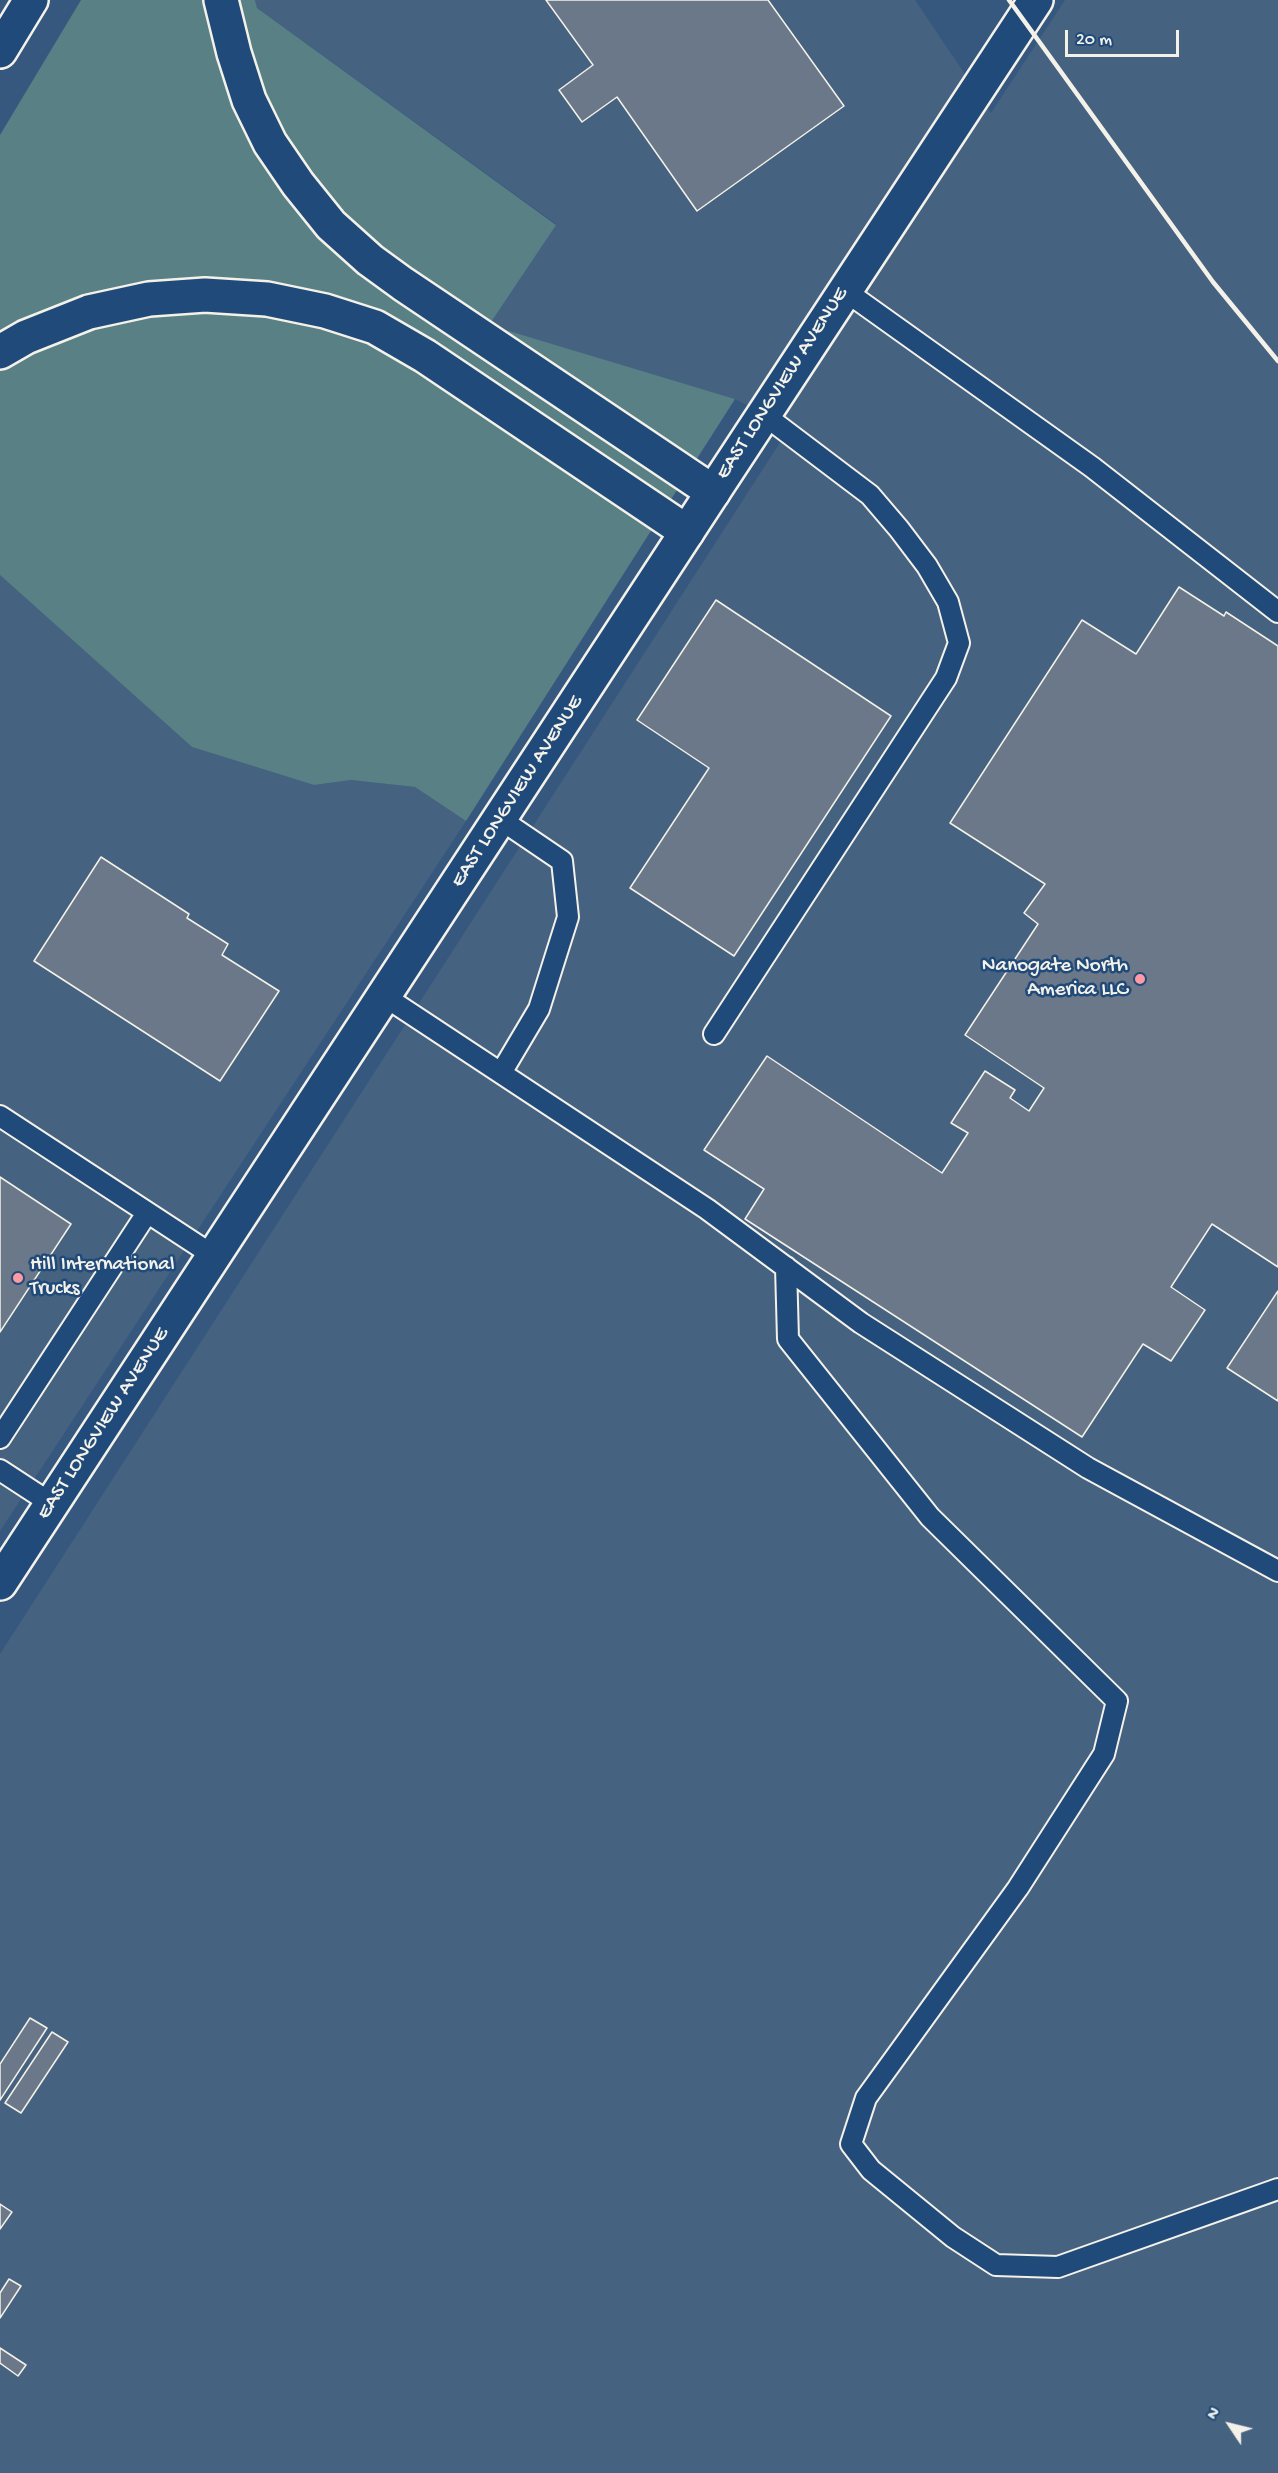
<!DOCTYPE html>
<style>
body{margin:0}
#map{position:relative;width:1278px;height:2473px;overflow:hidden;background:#36587e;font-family:"Gochi Hand",sans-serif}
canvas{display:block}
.north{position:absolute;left:1200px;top:2395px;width:60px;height:60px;-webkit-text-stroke:4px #1f4a7a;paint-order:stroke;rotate:305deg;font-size:16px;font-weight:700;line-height:24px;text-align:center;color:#f4f1e8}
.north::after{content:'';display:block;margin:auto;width:21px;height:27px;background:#f4f1e8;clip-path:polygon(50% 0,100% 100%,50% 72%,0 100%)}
.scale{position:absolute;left:1065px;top:30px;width:114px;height:27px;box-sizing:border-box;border:3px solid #f4f1e8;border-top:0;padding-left:8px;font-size:18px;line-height:21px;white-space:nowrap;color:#f4f1e8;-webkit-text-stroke:4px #1f4a7a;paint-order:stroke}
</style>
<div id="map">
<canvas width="1278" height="2473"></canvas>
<div class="north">N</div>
<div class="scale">20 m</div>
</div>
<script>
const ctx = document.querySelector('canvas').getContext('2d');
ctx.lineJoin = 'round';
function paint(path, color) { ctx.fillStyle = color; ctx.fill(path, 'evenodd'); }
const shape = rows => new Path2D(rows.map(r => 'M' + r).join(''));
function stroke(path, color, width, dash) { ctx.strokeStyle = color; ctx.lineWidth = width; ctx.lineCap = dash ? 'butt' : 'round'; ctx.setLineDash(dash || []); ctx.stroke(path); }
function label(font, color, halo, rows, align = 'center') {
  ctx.font = font + ' "Gochi Hand",sans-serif'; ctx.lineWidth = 5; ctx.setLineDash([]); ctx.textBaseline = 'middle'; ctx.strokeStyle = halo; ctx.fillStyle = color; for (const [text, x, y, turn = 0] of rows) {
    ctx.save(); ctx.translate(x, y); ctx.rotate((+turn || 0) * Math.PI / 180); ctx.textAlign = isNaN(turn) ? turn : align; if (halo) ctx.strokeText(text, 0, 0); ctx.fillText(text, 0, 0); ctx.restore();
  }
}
const built = shape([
 [255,0,915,0,991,113,1065,0,1278,0,1278,2473,0,2473,0,1654,790,427,735,399,488,325,556,224,257,8],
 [0,575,192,747,314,785,351,780,415,787,466,821,0,1531]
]);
const green = shape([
 [81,0,255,0,257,8,556,225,489,325,735,399,466,821,415,787,351,780,314,785,192,747,0,575,0,135]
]);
const building = shape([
 [546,0,768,0,844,106,697,211,617,97,582,122,559,90,593,65,546,0],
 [1179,587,1224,616,1226,612,1278,646,1278,1267,1212,1224,1171,1287,1205,1310,1171,1361,1143,1344,1082,1437,745,1219,764,1189,704,1150,767,1056,942,1173,968,1133,951,1123,985,1071,1015,1090,1010,1098,1029,1111,1044,1088,965,1035,1038,924,1024,913,1045,884,950,823,1082,620,1136,654,1179,587],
 [716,600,891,716,734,956,630,888,709,768,637,720,716,600],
 [101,857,189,914,187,918,228,944,222,955,279,991,220,1081,34,961,101,857],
 [0,1177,71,1224,0,1332,0,1177],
 [1278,1291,1278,1401,1227,1368,1278,1291],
 [30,2018,47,2028,0,2100,0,2064,30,2018],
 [52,2032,68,2042,21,2113,5,2103,52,2032],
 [0,2204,12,2212,0,2229,0,2204],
 [9,2279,21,2286,0,2318,0,2293,9,2279],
 [0,2348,26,2365,18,2376,0,2363,0,2348]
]);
const service = shape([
 [844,290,1092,467,1278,612],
 [500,819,562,861,568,917,539,1009,501,1073],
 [384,996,707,1209,861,1323,1088,1468,1278,1571],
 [714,1034,946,678,959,643,948,602,927,566,899,529,870,495,763,414],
 [0,1116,214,1256],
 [786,1267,788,1339,930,1517,1117,1701,1104,1754,1018,1888,866,2098,851,2144,871,2170,953,2237,996,2265,1058,2267,1278,2189],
 [0,1438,147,1213],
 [0,1470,52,1504]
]);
const secondary = shape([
 [713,492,1036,0]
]);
const primary = shape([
 [0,1583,713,492]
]);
const motorway = shape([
 [221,0,234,53,249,100,270,143,298,184,331,225,370,260,403,284,713,492],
 [0,51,31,0],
 [0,352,26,337,89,312,149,299,205,295,267,299,325,311,375,327,425,356,687,532]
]);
const rail = shape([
 [1009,0,1213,282,1278,361]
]);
const markers = [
 [1140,979,6,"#ff9aa2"],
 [18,1278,6,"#ff9aa2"]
];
const streetNames = [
 ["EAST LONGVIEW AVENUE",783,384,-57],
 ["EAST LONGVIEW AVENUE",518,792,-57],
 ["EAST LONGVIEW AVENUE",104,1424,-57]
];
const poiNames = [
 ["Nanogate North",1128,967],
 ["America LLC",1128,991],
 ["Hill International",30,1266,"left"],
 ["Trucks",30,1290,"left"]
];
paint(built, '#466281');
paint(green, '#598085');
paint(building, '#6b7889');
stroke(building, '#f4f1e8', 1.5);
stroke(service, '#f4f1e8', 24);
stroke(secondary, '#f4f1e8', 38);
stroke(primary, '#f4f1e8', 38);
stroke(motorway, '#f4f1e8', 38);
stroke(service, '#1f4a7a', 20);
stroke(secondary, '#1f4a7a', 33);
stroke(primary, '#1f4a7a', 33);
stroke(motorway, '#1f4a7a', 33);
stroke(rail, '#f4f1e8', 4.5);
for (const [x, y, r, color] of markers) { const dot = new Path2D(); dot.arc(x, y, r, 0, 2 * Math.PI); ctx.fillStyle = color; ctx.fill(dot); stroke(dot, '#1f4a7a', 2); }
label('21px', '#f4f1e8', '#1f4a7a', streetNames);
label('21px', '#f4f1e8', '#1f4a7a', poiNames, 'right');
</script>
